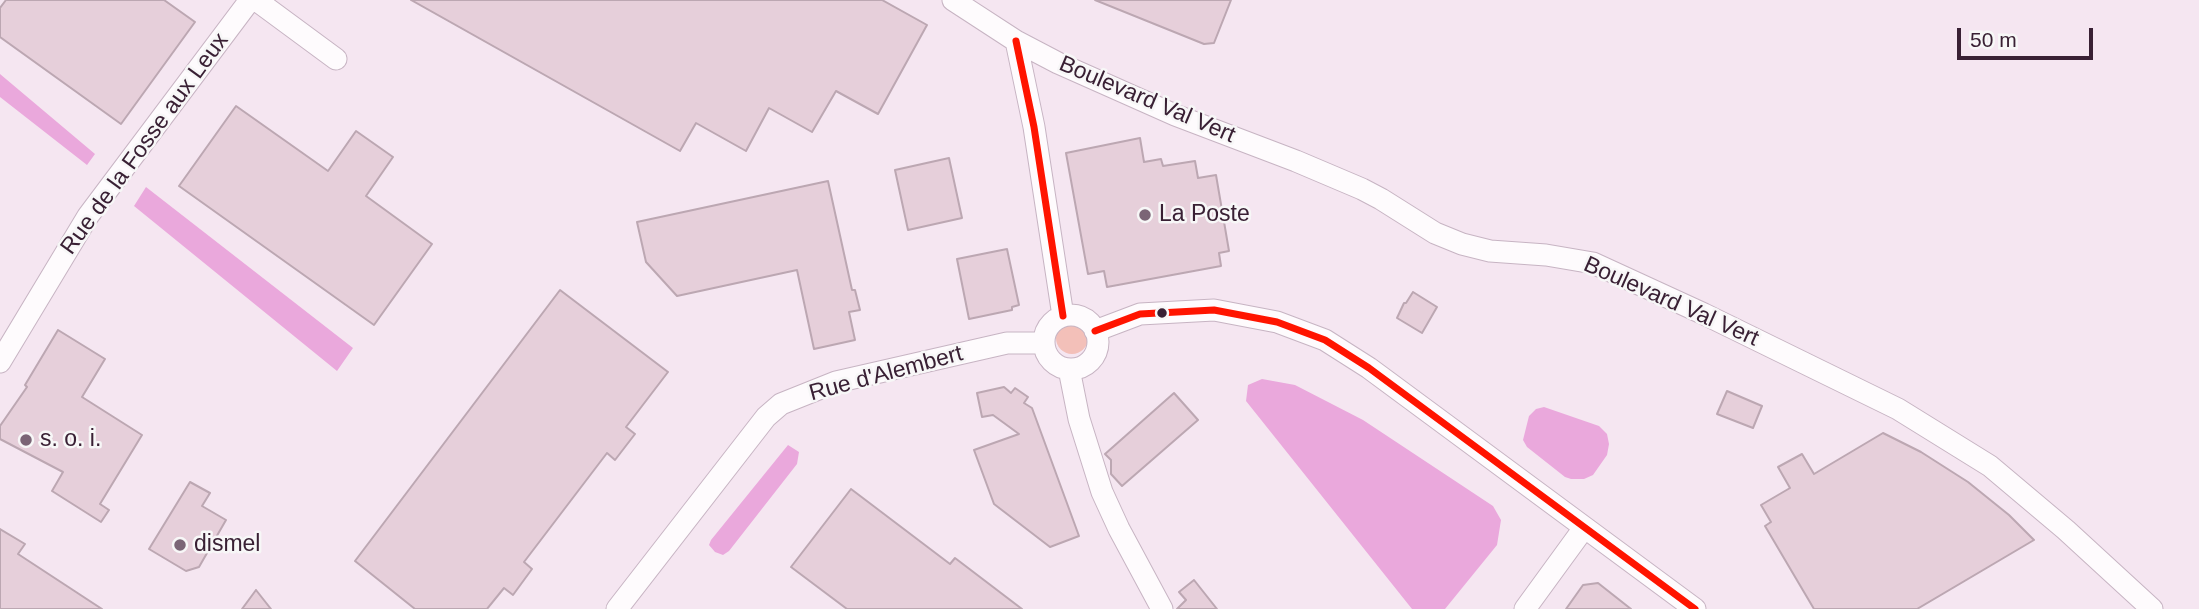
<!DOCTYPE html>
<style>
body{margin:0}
#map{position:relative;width:2199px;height:609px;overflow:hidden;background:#f5e6f1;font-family:Arial,sans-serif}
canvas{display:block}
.scale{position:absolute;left:1957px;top:28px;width:136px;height:32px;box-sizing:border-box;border:4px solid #392034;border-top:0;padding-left:9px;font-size:21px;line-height:24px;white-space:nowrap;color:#392034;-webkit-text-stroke:5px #f7f7f7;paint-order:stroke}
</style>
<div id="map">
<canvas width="2199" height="609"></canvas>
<div class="scale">50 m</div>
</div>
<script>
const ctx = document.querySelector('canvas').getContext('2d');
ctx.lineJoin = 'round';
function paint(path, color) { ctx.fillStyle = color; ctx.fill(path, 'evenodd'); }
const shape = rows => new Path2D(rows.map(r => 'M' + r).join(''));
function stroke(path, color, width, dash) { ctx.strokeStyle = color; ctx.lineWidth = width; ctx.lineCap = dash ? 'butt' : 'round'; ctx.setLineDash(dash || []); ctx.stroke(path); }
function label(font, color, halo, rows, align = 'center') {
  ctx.font = font + ' Arial,sans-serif'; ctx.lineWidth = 5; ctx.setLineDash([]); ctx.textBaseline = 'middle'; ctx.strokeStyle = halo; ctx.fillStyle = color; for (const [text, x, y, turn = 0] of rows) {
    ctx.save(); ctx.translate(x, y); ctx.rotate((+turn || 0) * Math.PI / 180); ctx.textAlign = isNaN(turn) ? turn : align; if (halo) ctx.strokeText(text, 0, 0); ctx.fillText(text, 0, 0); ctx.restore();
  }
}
const green = shape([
 '1056 338a16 16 0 1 1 32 0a16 16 0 1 1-32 0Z'
]);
const water = shape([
 [0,74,95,154,87,165,0,97],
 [146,187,353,348,337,371,134,206],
 [1262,379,1295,385,1363,420,1493,506,1501,520,1497,545,1445,609,1412,609,1246,401,1248,385],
 [1544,407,1599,426,1607,434,1609,444,1607,455,1593,475,1584,479,1571,479,1565,477,1527,447,1523,440,1529,416,1536,409],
 [788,445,799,452,797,464,729,551,723,555,715,552,709,545,711,540]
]);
const building = shape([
 [6,0,164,0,195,22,121,124,0,37,0,8,6,0],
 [411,0,882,0,927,25,878,114,836,91,812,132,769,108,746,151,696,123,680,151,411,0],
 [1095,0,1231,0,1214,43,1204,44,1095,0],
 [236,106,328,171,356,131,393,157,366,196,432,244,374,325,179,186,236,106],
 [1140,138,1144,162,1161,159,1163,166,1195,161,1198,178,1216,175,1229,251,1219,253,1221,266,1107,287,1104,271,1088,274,1066,153,1140,138],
 [949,158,962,218,908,230,895,170,949,158],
 [828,181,852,290,855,290,860,310,849,312,855,340,814,349,797,270,677,296,646,262,637,222,828,181],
 [1007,249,1019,305,1012,307,1012,310,969,319,957,259,1007,249],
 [560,290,668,372,626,427,635,434,615,460,607,453,524,562,532,569,513,595,504,588,487,609,415,609,355,561,560,290],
 [1413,292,1437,307,1422,333,1397,318,1404,303,1406,303,1413,292],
 [58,330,105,359,82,397,142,435,100,504,109,510,101,522,52,491,63,472,0,439,0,426,27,387,25,385,58,330],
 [1004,387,1011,393,1015,388,1028,397,1024,403,1032,408,1079,536,1050,547,994,504,974,450,1019,434,993,415,982,417,977,393,1004,387],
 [1727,391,1762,406,1753,428,1717,414,1727,391],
 [1174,393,1198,420,1122,486,1111,474,1111,460,1105,454,1174,393],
 [1883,433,1921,452,1968,482,2009,515,2034,540,1917,609,1814,609,1765,526,1771,522,1761,505,1790,488,1778,467,1802,454,1814,474,1883,433],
 [190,482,210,493,202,506,226,520,199,567,186,571,149,549,190,482],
 [851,489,950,564,955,558,1022,609,847,609,791,567,851,489],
 [0,529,25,544,18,554,102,609,0,609,0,529],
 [1194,580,1217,609,1177,609,1186,600,1179,592,1194,580],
 [1598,583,1631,609,1566,609,1583,585,1598,583],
 [256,590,271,609,242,609,256,590]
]);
const minor = shape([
 [256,0,336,59],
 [953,0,1016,41,1058,63,1175,115,1296,161,1362,189,1381,199,1435,233,1462,244,1490,251,1546,255,1593,263,1704,314,1898,409,1990,466,2066,530,2152,609],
 [1016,41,1034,127,1063,316],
 '1044 342a27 27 0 1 1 54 0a27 27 0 1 1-54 0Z',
 [1095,331,1140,314,1214,310,1277,322,1325,340,1369,368,1695,609],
 [0,362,88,216,250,0],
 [1069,369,1079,419,1102,492,1119,529,1162,609],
 [617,609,766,417,781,404,836,382,1007,343,1043,343],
 [1525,609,1584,528]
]);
const bus1 = shape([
 [1016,41,1034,127,1063,316],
 [1095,331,1140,314,1214,310,1277,322,1325,340,1369,368,1695,609]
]);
const markers = [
 [1145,215,7,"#7b6576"],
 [1162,313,6,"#392034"],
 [26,440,7,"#7b6576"],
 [180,545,7,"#7b6576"]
];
const streetNames = [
 ["Boulevard Val Vert",1147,100,23],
 ["Rue de la Fosse aux Leux",145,144,-54],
 ["Boulevard Val Vert",1671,302,24],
 ["Rue d'Alembert",886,374,-15]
];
const poiNames = [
 ["La Poste",1159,215],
 ["s. o. i.",40,440],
 ["dismel",194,545]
];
paint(green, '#f3c0b9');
paint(water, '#eaa8dc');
paint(building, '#e6cfda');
stroke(building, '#bca7b2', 2);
stroke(minor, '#c7b4c3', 23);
stroke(minor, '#fefbfd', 21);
stroke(bus1, '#ff1400', 7);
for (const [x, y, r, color] of markers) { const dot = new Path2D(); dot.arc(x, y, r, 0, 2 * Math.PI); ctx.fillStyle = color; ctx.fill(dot); stroke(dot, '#f7f7f7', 2.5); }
label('23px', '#392034', '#f7f7f7', streetNames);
label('23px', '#392034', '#f7f7f7', poiNames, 'left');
</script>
